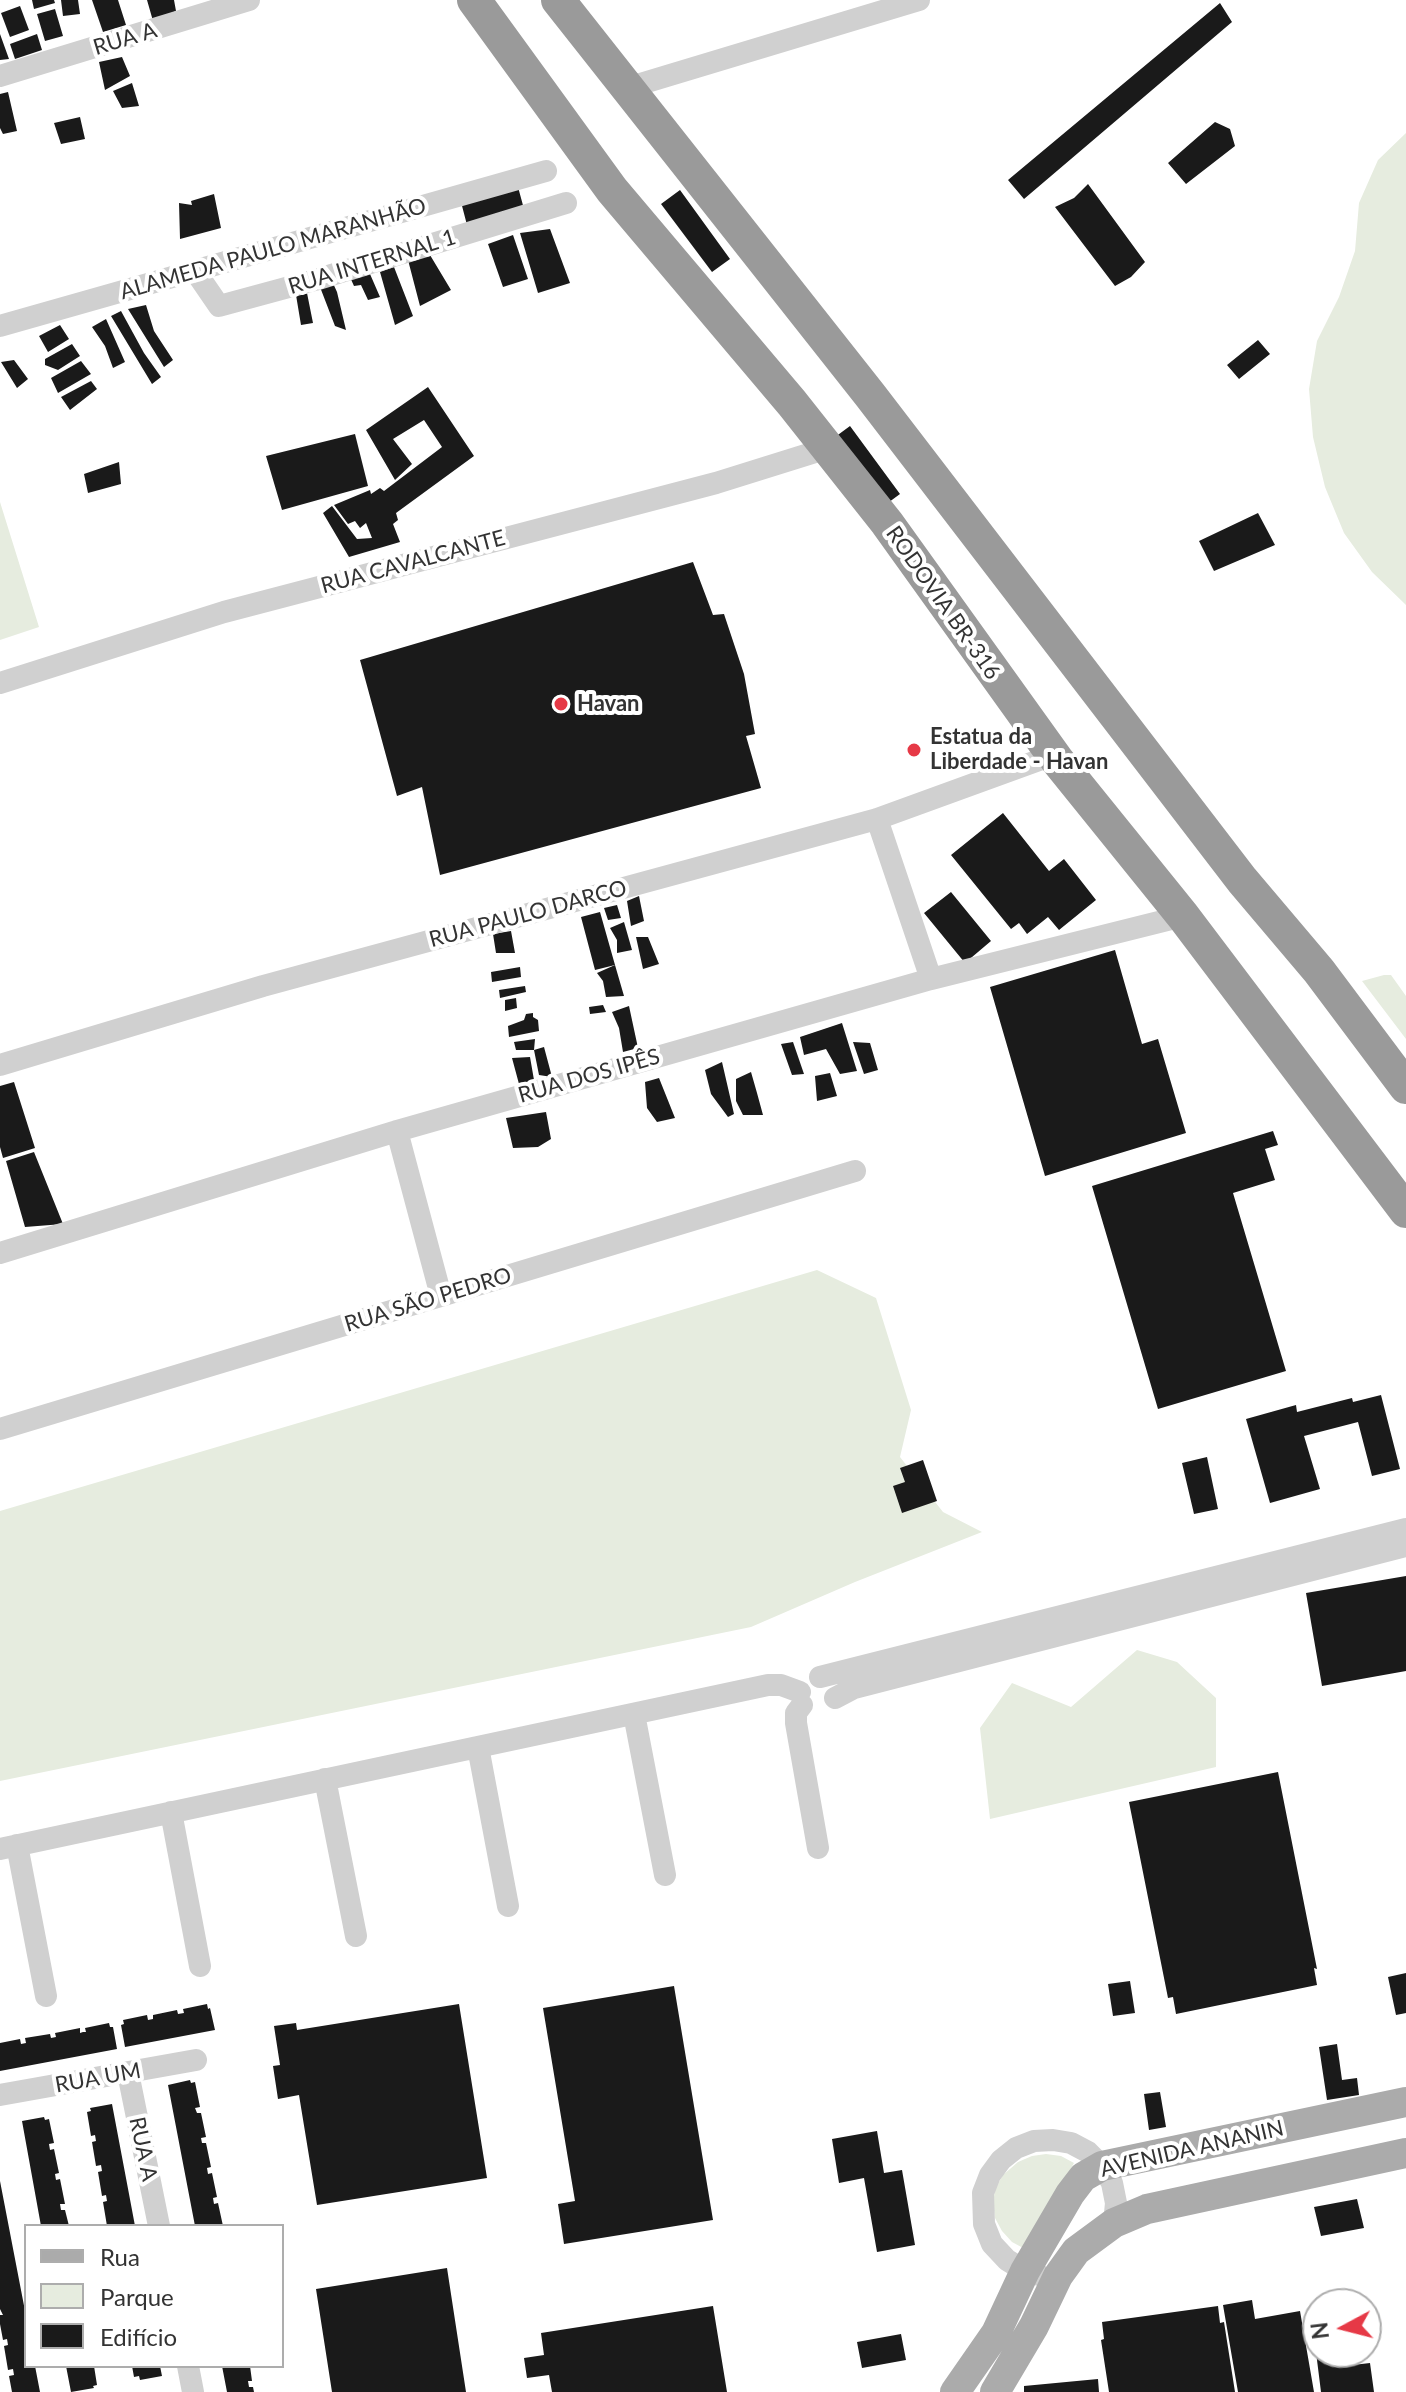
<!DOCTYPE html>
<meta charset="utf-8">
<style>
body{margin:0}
#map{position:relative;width:1406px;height:2392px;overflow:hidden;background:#fff;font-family:Lato,sans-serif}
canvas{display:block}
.legend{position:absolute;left:24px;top:2224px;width:260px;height:144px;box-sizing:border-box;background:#fff;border:2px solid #adadad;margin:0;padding:10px 14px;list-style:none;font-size:24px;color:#333}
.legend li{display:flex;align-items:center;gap:16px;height:40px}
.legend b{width:40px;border:2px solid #adadad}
.north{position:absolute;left:1302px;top:2288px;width:80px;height:80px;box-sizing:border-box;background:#fff;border:2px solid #adadad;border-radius:50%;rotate:263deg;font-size:22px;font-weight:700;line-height:32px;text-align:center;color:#333}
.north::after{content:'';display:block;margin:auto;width:28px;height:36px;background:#e63946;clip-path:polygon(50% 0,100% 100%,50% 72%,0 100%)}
</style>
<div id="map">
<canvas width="1406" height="2392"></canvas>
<ul class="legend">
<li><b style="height:10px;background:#ababab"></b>Rua</li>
<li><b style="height:22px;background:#e6ecdf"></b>Parque</li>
<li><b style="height:22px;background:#1a1a1a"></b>Edifício</li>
</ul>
<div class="north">N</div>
</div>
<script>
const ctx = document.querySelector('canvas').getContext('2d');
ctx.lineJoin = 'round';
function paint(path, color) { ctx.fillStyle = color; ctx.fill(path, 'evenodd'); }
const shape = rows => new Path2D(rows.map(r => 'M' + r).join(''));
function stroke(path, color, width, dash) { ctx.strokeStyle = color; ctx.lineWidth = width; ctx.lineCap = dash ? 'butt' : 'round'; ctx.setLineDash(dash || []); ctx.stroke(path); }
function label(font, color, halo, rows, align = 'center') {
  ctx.font = font + ' Lato,sans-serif'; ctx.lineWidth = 8; ctx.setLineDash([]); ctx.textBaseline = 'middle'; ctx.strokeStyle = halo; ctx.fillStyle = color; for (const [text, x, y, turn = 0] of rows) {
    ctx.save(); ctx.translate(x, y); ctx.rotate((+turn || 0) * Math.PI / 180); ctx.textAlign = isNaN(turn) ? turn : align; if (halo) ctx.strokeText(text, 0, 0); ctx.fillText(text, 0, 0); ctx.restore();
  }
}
const green = shape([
 [1406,133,1406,605,1372,572,1344,533,1325,487,1313,437,1309,389,1317,341,1339,297,1355,251,1359,203,1378,160],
 [0,502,39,627,0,640],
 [1384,975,1391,975,1406,996,1406,1039,1362,981],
 [817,1270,876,1298,911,1410,900,1457,943,1512,982,1532,855,1582,751,1627,0,1781,0,1511],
 [1137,1650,1177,1662,1216,1698,1216,1767,990,1819,980,1728,1012,1683,1071,1707],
 [1046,2154,1061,2156,1074,2163,1025,2249,1012,2242,1002,2231,995,2218,993,2203,995,2189,1003,2175,1018,2162,1032,2156]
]);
const building = shape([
 [32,0,54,0,55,3,34,9],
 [61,0,78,0,80,14,63,16],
 [92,0,118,0,126,25,103,32],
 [147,0,174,0,176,11,153,21],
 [1220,3,1232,22,1024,199,1008,180],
 [20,6,29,30,10,37,1,13],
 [55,9,63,36,45,41,37,14],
 [0,34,9,59,0,60],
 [37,34,42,50,15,59,10,44],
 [122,57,130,76,105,90,99,62],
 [132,83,139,106,122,108,113,91],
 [8,92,17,131,3,134,0,128,0,94],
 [80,117,85,139,61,144,54,123],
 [1215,122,1230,129,1235,146,1186,184,1168,163],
 [1088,184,1145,262,1131,277,1115,286,1055,207,1074,198],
 [518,187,524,209,467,225,461,202],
 [680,190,730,259,712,272,661,204],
 [214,194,221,228,180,239,179,203,192,205,191,201],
 [550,229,570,283,538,293,520,233],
 [513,235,528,279,503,287,488,244],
 [430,255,451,290,420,306,408,260],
 [394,267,413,316,395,325,380,272],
 [370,274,380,297,368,300,361,285,354,286,349,275],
 [332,281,337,292,346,330,335,326,320,287],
 [306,288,313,323,301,325,295,289],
 [146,305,154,331,173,360,164,367,128,309],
 [121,311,144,353,161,377,152,384,111,316],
 [106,319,125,362,113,368,105,346,92,327],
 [60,325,69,339,48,352,39,336],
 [1258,340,1270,354,1239,379,1227,365],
 [72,344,80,356,58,370,45,365,45,359],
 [14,360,28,379,17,388,1,362],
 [81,361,91,374,58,393,51,378],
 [91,381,97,389,70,410,61,397],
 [428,387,474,456,396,513,398,520,393,524,400,542,349,557,323,513,332,506,357,539,372,538,366,523,360,528,355,521,348,524,334,505,370,490,371,494,380,488,384,491,442,447,424,420,393,439,412,464,395,480,366,430],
 [850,426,900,494,881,508,831,440],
 [355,434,368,486,282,510,266,456],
 [119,462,121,484,88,493,84,474],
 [1258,513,1275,545,1214,571,1199,541],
 [693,562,713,615,724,614,744,674,755,734,746,736,761,788,440,875,422,787,397,796,360,660],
 [1003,813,1049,871,1064,859,1096,900,1059,930,1048,917,1027,934,1019,923,1011,929,951,855],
 [951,892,991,941,965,963,924,913],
 [639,896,644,921,631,926,627,901],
 [617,905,621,918,608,920,604,908],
 [600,912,615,965,595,970,581,917],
 [624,922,632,950,617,953,617,940,610,928],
 [511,931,515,953,496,953,493,934],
 [636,937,648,937,659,964,643,969],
 [1115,950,1142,1044,1158,1039,1186,1133,1045,1176,990,987],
 [615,965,624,996,606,997,603,981,597,973],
 [520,967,521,977,492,982,491,972],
 [525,986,526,992,500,998,499,990],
 [516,998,517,1008,505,1011,505,1000],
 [603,1005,606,1012,590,1014,589,1007],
 [629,1006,638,1048,623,1052,619,1028,612,1012],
 [533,1013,533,1017,538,1020,539,1031,509,1037,508,1026,524,1020,526,1014],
 [842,1023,857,1071,840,1074,826,1049,804,1055,800,1037],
 [535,1039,534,1050,544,1047,552,1077,539,1075,534,1050,516,1050,514,1042],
 [793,1042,804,1074,792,1075,781,1044],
 [853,1042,870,1043,878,1070,864,1074],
 [530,1057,534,1080,519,1084,512,1058],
 [722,1062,734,1114,728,1117,711,1094,705,1070],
 [751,1072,757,1093,763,1115,743,1115,736,1101,736,1079],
 [830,1073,837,1096,817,1101,815,1076],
 [659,1078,675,1118,657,1122,647,1108,645,1082],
 [14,1082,35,1148,3,1158,0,1147,0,1086],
 [546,1112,551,1139,538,1147,513,1148,506,1118],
 [1273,1131,1278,1145,1265,1149,1275,1180,1233,1193,1286,1371,1158,1409,1092,1186],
 [34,1152,63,1224,25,1227,6,1161],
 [1381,1395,1400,1469,1372,1476,1358,1422,1304,1436,1320,1489,1270,1503,1246,1419,1296,1405,1297,1412,1352,1398,1353,1402],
 [1207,1457,1218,1509,1194,1514,1182,1463],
 [923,1460,937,1501,902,1513,893,1486,905,1482,900,1468],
 [1406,1576,1406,1671,1322,1686,1306,1593],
 [1278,1772,1317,1969,1314,1968,1317,1985,1176,2014,1173,1997,1168,1998,1129,1802],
 [1406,1973,1406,2013,1396,2015,1388,1977],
 [1130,1981,1135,2013,1113,2016,1108,1984],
 [674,1986,713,2220,564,2244,558,2204,575,2201,543,2008],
 [207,2004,208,2009,210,2008,215,2030,125,2047,121,2025,124,2024,123,2020,147,2015,148,2020,153,2019,153,2015,177,2010,178,2014,184,2013,183,2009],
 [459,2004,487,2178,317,2205,299,2095,278,2099,273,2066,280,2065,274,2026,296,2023,297,2030],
 [109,2023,110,2027,113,2027,117,2049,0,2071,0,2043,20,2039,21,2044,26,2043,25,2038,50,2034,51,2038,56,2037,55,2033,80,2028,80,2033,83,2032,86,2032,85,2028],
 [1337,2044,1342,2080,1357,2078,1359,2095,1327,2100,1319,2047],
 [190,2080,191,2083,195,2082,200,2107,195,2108,197,2113,201,2113,206,2137,201,2138,202,2143,206,2143,211,2167,207,2168,208,2174,212,2173,217,2197,213,2198,214,2204,218,2203,223,2226,195,2226,168,2085],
 [1160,2092,1166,2127,1149,2130,1144,2094],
 [112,2104,129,2194,135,2226,107,2226,103,2202,107,2201,106,2195,102,2196,98,2172,102,2171,101,2165,96,2166,92,2142,96,2141,95,2135,91,2136,87,2112,91,2111,90,2108],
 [44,2117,45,2120,49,2119,54,2143,49,2144,50,2150,54,2149,59,2173,55,2174,56,2180,60,2179,65,2204,60,2204,61,2210,65,2210,69,2226,41,2226,22,2121],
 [877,2131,884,2173,902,2170,915,2245,877,2252,864,2178,839,2183,832,2139],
 [0,2181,26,2316,26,2366,35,2366,40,2392,12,2392,9,2376,14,2375,13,2369,8,2370,4,2346,8,2345,7,2339,3,2340,0,2324,0,2315,3,2315,0,2309],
 [1357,2199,1364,2228,1321,2236,1314,2207],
 [447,2268,466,2392,332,2392,316,2289],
 [1252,2300,1255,2319,1300,2311,1314,2392,1238,2392,1223,2305],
 [713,2306,727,2392,552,2392,549,2375,527,2378,524,2358,544,2355,541,2333],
 [1218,2306,1220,2323,1224,2322,1235,2392,1109,2392,1101,2340,1104,2339,1102,2322],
 [901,2334,906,2360,862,2368,857,2342],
 [1316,2352,1351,2352,1353,2365,1370,2363,1374,2392,1321,2392],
 [66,2366,94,2366,97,2385,93,2386,94,2388,71,2392],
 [132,2366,160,2366,162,2376,140,2380,139,2376,134,2377],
 [222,2366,250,2366,252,2381,248,2381,249,2387,253,2387,254,2392,227,2392],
 [1098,2379,1099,2392,1024,2392,1024,2386]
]);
const minor = shape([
 [0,76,249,0],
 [627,88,919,0],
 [195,271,219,306,315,280,566,203],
 [0,326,546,171],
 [0,683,224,612,716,483,828,448],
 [877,819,931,979],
 [0,1065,263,986,877,819,1053,755],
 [397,1131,441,1296],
 [0,1253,397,1131,931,979,1183,916],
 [0,1429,855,1171],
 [820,1677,1406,1529],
 [835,1698,854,1688,1406,1546],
 [802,1705,796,1713,796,1723,818,1848],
 [634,1714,665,1875],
 [478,1747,508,1906],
 [325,1779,356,1936],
 [171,1812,200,1966],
 [17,1845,46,1996],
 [0,1849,768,1685,781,1685,800,1692],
 [128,2073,159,2226],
 [0,2095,196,2060],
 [1039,2275,1025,2271,1007,2260,992,2244,984,2224,983,2193,990,2175,1001,2160,1016,2148,1034,2141,1053,2140,1071,2143,1088,2152,1102,2166,1112,2183,1116,2203,1114,2223],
 [188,2366,193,2392]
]);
const major = shape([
 [955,2392,996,2333,1025,2271,1070,2194,1083,2177,1102,2166,1406,2102],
 [995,2392,1034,2326,1058,2276,1076,2251,1114,2223,1147,2209,1406,2153]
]);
const highway = shape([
 [474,0,612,190,792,403,887,523,1057,760,1183,916,1406,1211],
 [558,0,870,395,1242,880,1319,971,1406,1087]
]);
const markers = [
 [561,704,8,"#e63946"],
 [914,750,8,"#e63946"]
];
const streetNames = [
 ["RUA A",125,39,-17],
 ["ALAMEDA PAULO MARANHÃO",273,249,-16],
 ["RUA INTERNAL 1",372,262,-17],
 ["RUA CAVALCANTE",413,562,-15],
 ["RODOVIA BR-316",943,603,55],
 ["RUA PAULO DARCO",528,914,-15],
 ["RUA DOS IPÊS",589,1076,-16],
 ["RUA SÃO PEDRO",428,1300,-17],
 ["RUA UM",98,2078,-10],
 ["RUA A",143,2149,78],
 ["AVENIDA ANANIN",1192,2149,-13]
];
const poiNames = [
 ["Havan",577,704],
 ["Estatua da",930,737],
 ["Liberdade - Havan",930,762]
];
paint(green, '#e6ecdf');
paint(building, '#1a1a1a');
stroke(minor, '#d0d0d0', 22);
stroke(major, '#ababab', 30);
stroke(highway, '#9a9a9a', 34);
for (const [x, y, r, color] of markers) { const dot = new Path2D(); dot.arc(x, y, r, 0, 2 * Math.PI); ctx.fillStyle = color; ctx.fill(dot); stroke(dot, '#fff', 3); }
label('22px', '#333', '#fff', streetNames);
label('bold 22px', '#333', '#fff', poiNames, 'left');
</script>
